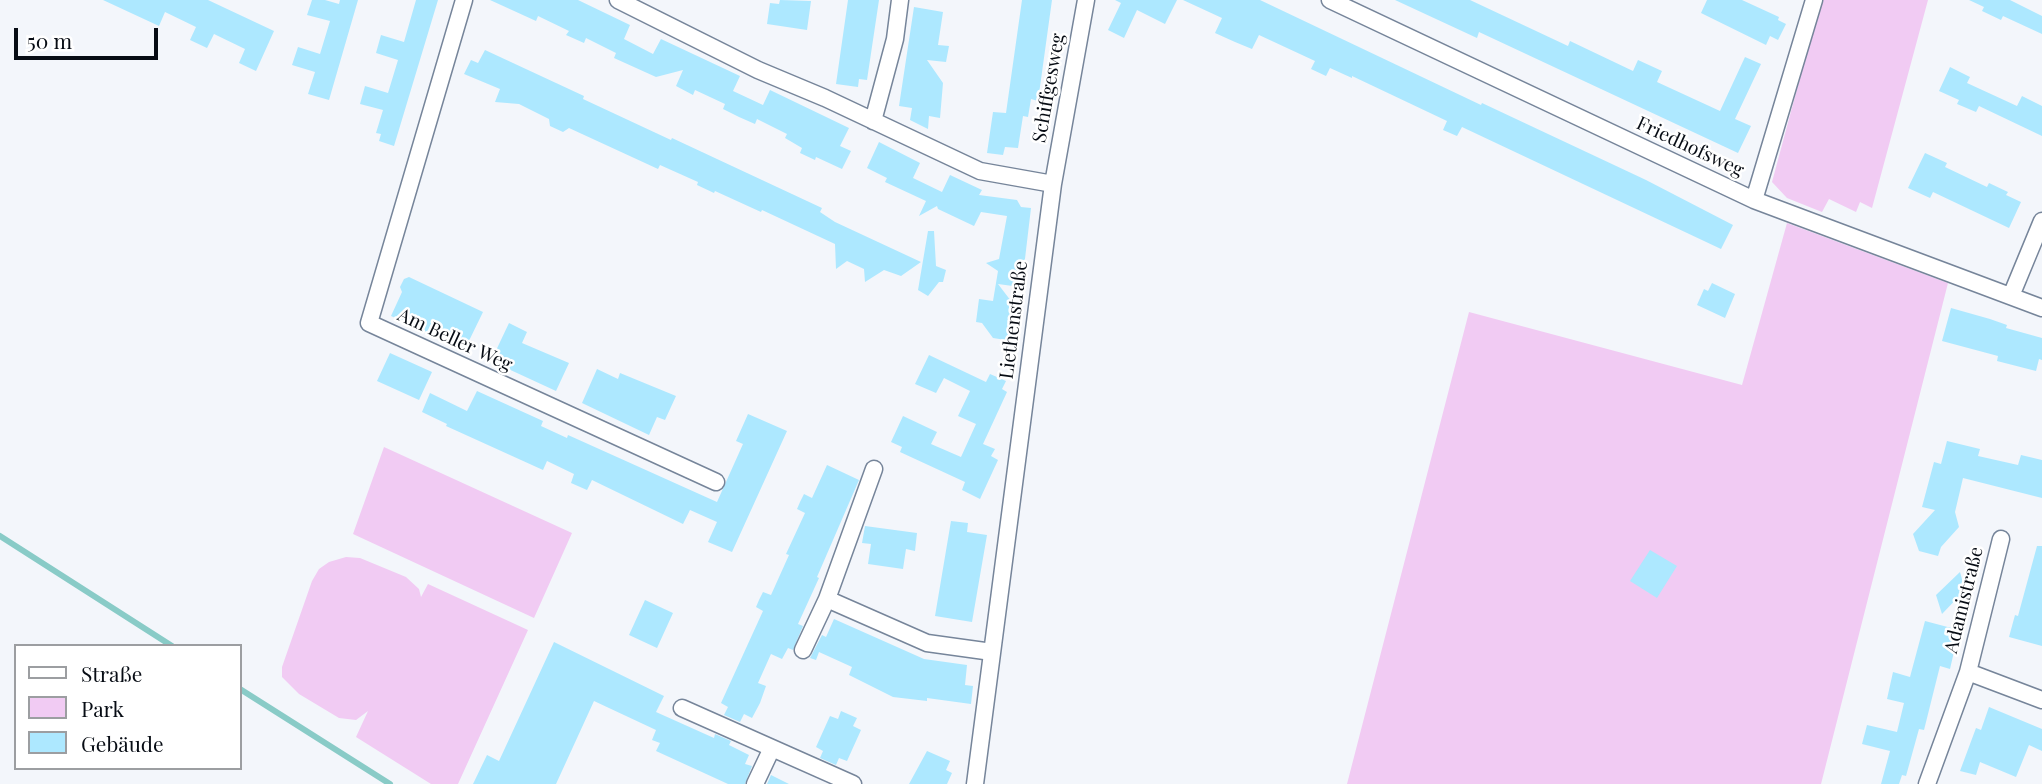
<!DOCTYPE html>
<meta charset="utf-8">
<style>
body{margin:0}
#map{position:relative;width:2042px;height:784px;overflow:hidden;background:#f3f6fb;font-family:"Playfair Display",serif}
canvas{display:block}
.legend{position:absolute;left:14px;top:644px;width:228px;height:126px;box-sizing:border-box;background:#fff;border:2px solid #9c9ea1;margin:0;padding:9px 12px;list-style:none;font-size:21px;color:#070c14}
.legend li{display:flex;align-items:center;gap:14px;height:35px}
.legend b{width:35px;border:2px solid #9c9ea1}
.scale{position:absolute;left:14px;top:28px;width:144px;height:32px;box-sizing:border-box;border:4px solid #070c14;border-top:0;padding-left:9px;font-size:21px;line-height:24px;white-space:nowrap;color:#070c14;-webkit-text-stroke:5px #fff;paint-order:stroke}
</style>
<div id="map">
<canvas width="2042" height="784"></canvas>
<ul class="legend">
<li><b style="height:9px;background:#fff"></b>Straße</li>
<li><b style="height:19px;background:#f1cbf3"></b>Park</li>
<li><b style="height:19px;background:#ade8ff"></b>Gebäude</li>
</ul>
<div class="scale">50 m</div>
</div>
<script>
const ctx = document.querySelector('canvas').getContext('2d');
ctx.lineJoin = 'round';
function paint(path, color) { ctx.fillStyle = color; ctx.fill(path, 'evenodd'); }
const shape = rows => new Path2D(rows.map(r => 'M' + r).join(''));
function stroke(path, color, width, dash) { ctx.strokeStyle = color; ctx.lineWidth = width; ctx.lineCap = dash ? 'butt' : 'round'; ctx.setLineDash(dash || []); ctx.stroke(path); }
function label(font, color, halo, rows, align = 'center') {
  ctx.font = font + ' "Playfair Display",serif'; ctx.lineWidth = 5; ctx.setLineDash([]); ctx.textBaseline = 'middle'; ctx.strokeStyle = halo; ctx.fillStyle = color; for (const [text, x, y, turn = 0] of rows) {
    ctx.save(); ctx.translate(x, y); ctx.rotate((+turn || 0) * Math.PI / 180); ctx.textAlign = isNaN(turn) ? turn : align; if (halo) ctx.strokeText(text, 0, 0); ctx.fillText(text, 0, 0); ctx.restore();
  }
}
const green = shape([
 [1821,0,1928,0,1872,208,1860,202,1856,212,1829,199,1822,212,1787,198,1772,182],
 [1787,223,1948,283,1821,784,1347,784,1469,312,1742,385],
 [384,447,572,533,534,618,353,534],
 [346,557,360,558,406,577,419,589,421,597,428,584,528,630,458,784,431,784,356,737,368,711,356,720,339,718,299,694,282,677,282,667,312,581,319,569,329,562]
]);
const stream = shape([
 [0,536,172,646],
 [240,689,390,784]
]);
const building = shape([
 [103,0,208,0,274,31,256,71,239,63,245,49,214,34,207,48,190,40,196,27,165,12,159,26],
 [312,0,325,0,339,4,340,0,358,0,329,100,308,94,315,72,292,65,298,47,320,54,330,21,307,15],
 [416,0,438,0,394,146,379,141,381,134,376,133,383,110,360,104,365,86,388,93,398,60,376,53,381,35,404,42],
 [490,0,578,0,630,25,624,39,653,54,661,39,740,76,733,91,763,105,770,90,849,128,840,146,851,151,842,169,816,157,815,160,800,153,802,148,785,138,787,134,757,119,755,124,739,117,723,109,725,104,695,90,693,95,676,86,683,70,656,77,614,58,616,53,586,38,584,43,566,35,569,31,538,16,536,21],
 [780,0,811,1,807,30,767,24,770,3,779,4],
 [848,0,879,0,867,80,859,79,858,87,836,84],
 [1022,0,1052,0,1038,101,1031,99,1028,117,1023,116,1018,148,1005,147,1003,155,987,153,993,112,1006,113],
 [1115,0,1177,0,1165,24,1137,10,1124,38,1108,30,1121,3],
 [1183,0,1260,0,1481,105,1482,103,1646,180,1733,225,1721,249,1462,127,1457,136,1443,130,1447,121,1352,76,1352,78,1330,68,1326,76,1311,69,1315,61,1259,35,1252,49,1235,42,1215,33,1222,18],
 [1395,0,1470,0,1568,46,1570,41,1633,71,1638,60,1662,71,1657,82,1720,111,1745,57,1761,64,1735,119,1751,126,1738,153,1479,32,1477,38],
 [1707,0,1742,0,1779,17,1778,20,1786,24,1778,40,1770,36,1766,45,1701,13],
 [1969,0,2010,0,2042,16,2042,34,2003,16,2001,20,1982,11,1984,7],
 [914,7,943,12,938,45,949,46,946,62,927,60,943,83,940,118,929,116,928,129,910,120,912,108,899,106],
 [485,50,584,96,583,99,671,140,672,138,822,208,820,212,835,222,921,262,901,276,884,270,865,282,864,269,847,261,836,269,835,244,762,210,761,212,715,191,714,193,697,185,698,182,660,165,658,169,569,128,563,132,550,126,549,119,519,104,495,102,500,89,464,74,471,60,478,63],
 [1950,67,1970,77,1967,83,2017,106,2022,96,2042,106,2042,136,1979,106,1976,112,1957,104,1959,100,1939,91],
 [879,142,920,163,913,178,942,192,950,175,982,190,979,195,1017,200,1021,207,1031,208,1022,284,1020,287,998,284,1021,314,1015,318,1012,341,993,338,982,323,976,322,979,299,993,301,998,271,986,263,999,259,1007,216,981,212,974,226,938,209,937,206,919,216,926,201,885,182,887,178,867,168],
 [1925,153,1947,163,1945,167,1987,187,1989,183,2008,192,2006,195,2021,202,2009,228,1933,192,1930,198,1908,188],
 [928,231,934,231,936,266,946,270,943,282,939,282,928,296,918,290],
 [409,277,483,312,465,349,391,316,402,292,400,287,404,279],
 [1712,283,1735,294,1725,318,1697,305,1704,289,1708,291],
 [1951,308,1990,319,2007,325,2006,328,2042,338,2042,360,2039,359,2036,371,1997,361,1998,356,1942,341],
 [509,323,527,332,522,343,569,363,556,391,491,361],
 [390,353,432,372,419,400,377,381],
 [929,355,986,382,990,374,1006,381,1002,389,1007,392,983,444,995,449,991,456,998,460,980,499,962,490,965,482,900,452,902,447,891,442,903,416,937,432,931,444,961,457,976,424,958,416,970,391,944,378,936,393,915,384],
 [597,369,618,379,620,373,676,396,665,420,657,417,649,435,582,403],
 [477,391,543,421,541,426,567,438,568,435,717,502,743,444,736,441,748,414,787,431,732,552,708,542,717,522,690,510,683,524,592,480,587,490,571,483,574,474,547,461,543,470,446,426,447,424,422,412,430,393,467,411],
 [1947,441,1980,449,1978,456,2018,465,2021,455,2042,460,2042,498,1963,478,1955,512,1959,527,1941,547,1938,556,1919,551,1913,534,1935,510,1922,507,1934,462,1941,464],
 [827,465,859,480,817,577,819,578,798,624,803,626,793,650,788,648,782,659,771,654,758,683,766,686,760,703,752,718,744,714,740,722,724,715,728,707,721,703,763,611,756,607,759,600,763,592,771,595,789,555,786,554,805,513,797,509,800,502,804,494,812,498],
 [951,521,968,523,967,532,987,535,972,622,935,616],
 [865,526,917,533,915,551,906,549,903,569,868,564,871,544,862,543],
 [2037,546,2042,546,2042,646,2009,637,2015,615,2018,616],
 [1650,550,1677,566,1657,598,1630,581],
 [1960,572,1965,590,1942,614,1936,595],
 [645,600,673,613,657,648,629,635],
 [834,619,924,659,967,665,965,685,973,686,971,704,927,698,927,701,893,697,849,675,852,667,819,652,816,660,810,658,822,635,826,637],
 [1925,621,1959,630,1950,669,1940,666,1924,730,1919,729,1906,776,1902,775,1899,784,1881,784,1890,751,1862,744,1867,725,1897,732,1904,703,1887,699,1893,672,1910,677],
 [554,642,664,696,656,712,714,738,715,734,731,741,729,745,749,755,745,764,752,766,745,784,728,784,656,751,660,743,652,740,656,730,594,701,556,784,473,784,487,755,499,761],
 [1989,707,2042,729,2042,751,2029,745,2016,777,1980,762,1976,775,1960,771,1976,728,1981,730],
 [841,711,857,718,853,726,861,730,847,761,839,758,836,765,820,758,823,751,816,747,830,716,838,719],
 [927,751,950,761,946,770,952,773,947,784,909,784],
 [771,775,789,784,767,784]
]);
const street = shape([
 [464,0,369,323,716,482],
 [618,0,758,70,825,98,980,171,1053,184],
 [1330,0,1754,200,2042,308],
 [873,121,895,39,900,0],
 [1754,200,1814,0],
 [2011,296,2042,221],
 [874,469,827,599,927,643,992,652],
 [803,650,827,599],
 [1968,672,2001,539],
 [682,708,853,784],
 [755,784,772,748],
 [975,784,1053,184,1086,0],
 [1927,784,1968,672,2042,700]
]);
const streetNames = [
 ["Schiffgesweg",1049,88,-80],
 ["Friedhofsweg",1690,147,25],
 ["Liethenstraße",1014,320,-83],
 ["Am Beller Weg",455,340,25],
 ["Adamistraße",1964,600,-76]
];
paint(green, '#f1cbf3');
stroke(stream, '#89cbc7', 6);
paint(building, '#ade8ff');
stroke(street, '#76859a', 19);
stroke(street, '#fff', 16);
label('19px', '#070c14', '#fff', streetNames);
</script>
